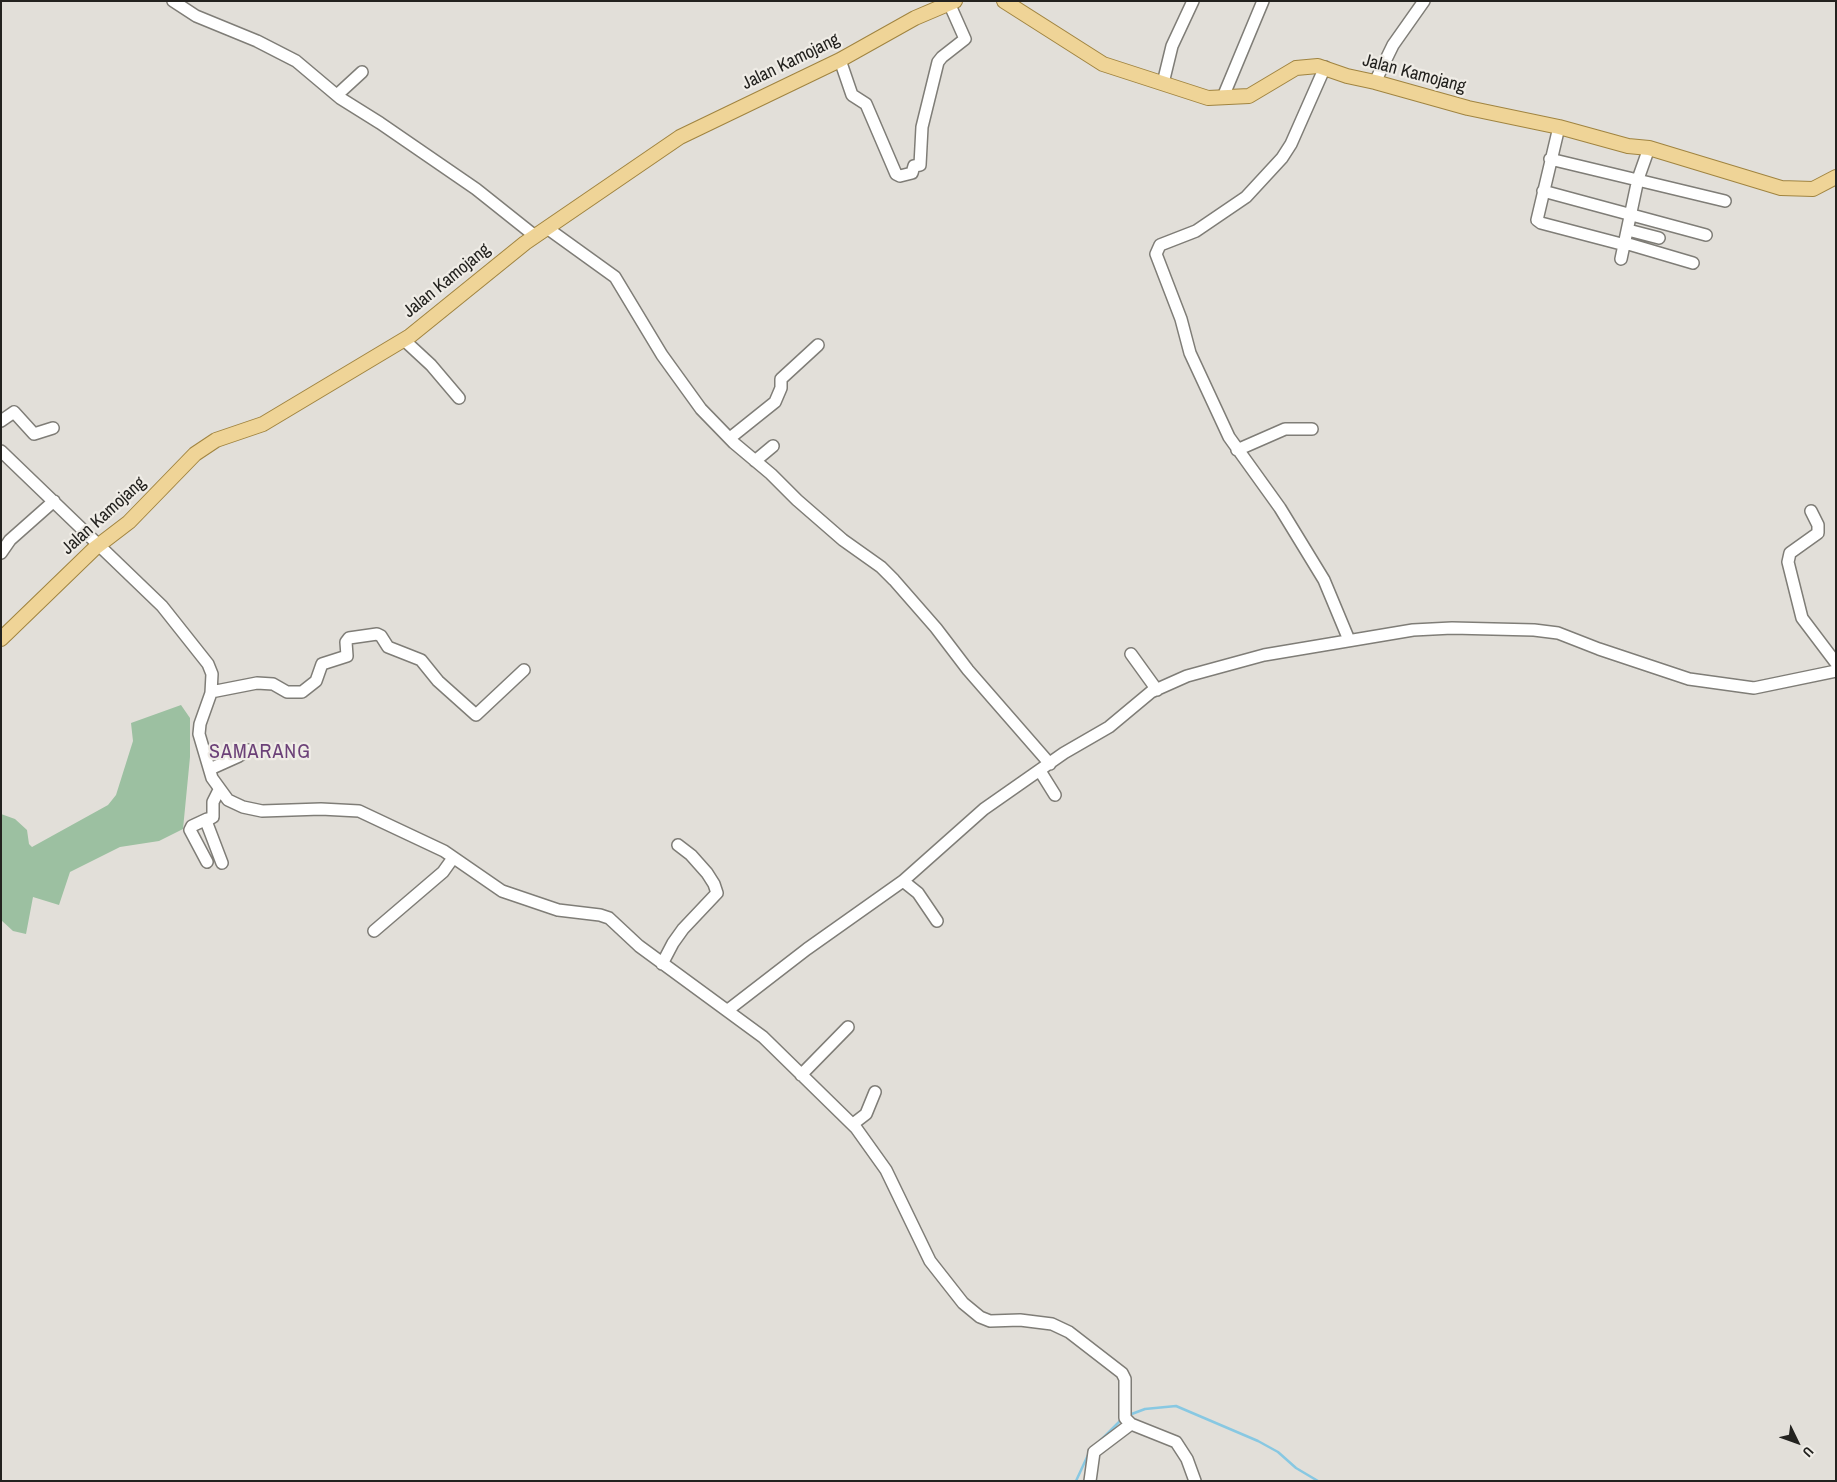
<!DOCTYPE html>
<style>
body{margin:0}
#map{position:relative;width:1837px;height:1482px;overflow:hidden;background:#e2dfd9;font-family:"Archivo Narrow",sans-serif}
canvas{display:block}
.frame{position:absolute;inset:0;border:2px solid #23221f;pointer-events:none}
.north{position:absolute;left:1772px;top:1417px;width:50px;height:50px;-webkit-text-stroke:4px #efece6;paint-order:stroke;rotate:132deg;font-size:14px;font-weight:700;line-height:20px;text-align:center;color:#23221f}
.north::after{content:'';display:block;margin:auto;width:18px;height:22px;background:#23221f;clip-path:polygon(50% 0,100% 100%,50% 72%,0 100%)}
</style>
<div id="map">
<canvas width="1837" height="1482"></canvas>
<div class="frame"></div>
<div class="north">U</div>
</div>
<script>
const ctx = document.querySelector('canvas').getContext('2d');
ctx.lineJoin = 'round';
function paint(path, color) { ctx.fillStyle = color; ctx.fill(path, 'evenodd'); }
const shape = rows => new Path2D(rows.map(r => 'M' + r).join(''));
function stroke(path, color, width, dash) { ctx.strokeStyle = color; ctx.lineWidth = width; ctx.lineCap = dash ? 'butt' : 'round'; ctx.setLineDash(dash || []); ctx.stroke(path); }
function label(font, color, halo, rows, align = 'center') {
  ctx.font = font + ' "Archivo Narrow",sans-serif'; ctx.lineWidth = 4.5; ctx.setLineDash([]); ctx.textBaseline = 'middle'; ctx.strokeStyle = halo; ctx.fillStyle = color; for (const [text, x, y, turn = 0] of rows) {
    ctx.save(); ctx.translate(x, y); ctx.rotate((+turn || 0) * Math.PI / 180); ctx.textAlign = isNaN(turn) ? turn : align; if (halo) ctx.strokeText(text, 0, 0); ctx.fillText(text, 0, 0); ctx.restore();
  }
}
const green = shape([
 [181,705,190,718,190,757,183,829,159,841,120,847,70,872,59,905,33,897,26,934,13,931,1,920,1,814,15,819,27,830,29,844,32,847,108,805,116,795,133,741,131,723]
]);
const stream = shape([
 [1129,1415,1145,1409,1176,1406,1258,1441,1278,1452,1296,1468,1318,1481],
 [1098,1443,1122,1419],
 [1076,1481,1088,1455]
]);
const minor = shape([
 [173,1,196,16,257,41,296,61,340,98,380,123,476,189,535,236],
 [840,60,852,95,866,104,896,174,900,176,912,173,914,166,920,165,922,127,938,62,942,57,965,39,949,3],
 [1325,67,1291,144,1282,158,1246,197,1196,231,1160,245,1156,254,1181,319,1190,353,1229,437,1280,508,1324,580,1349,640],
 [1375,82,1393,45,1424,1],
 [1163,83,1172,46,1193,1],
 [337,95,362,72],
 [1223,97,1263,1],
 [1559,127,1537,220,1541,223,1625,245],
 [1550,159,1725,201],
 [1543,191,1706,235],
 [547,228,615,277,662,355,701,409,734,443,771,474,797,500,843,540,881,567,894,580,936,628,968,670,1050,764],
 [1628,230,1659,238],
 [1625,243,1693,263],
 [1621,259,1638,179,1649,148],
 [404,340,431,365,459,398],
 [1,421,14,412,34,434,53,428],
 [730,438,775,402,781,388,781,379,818,345],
 [1237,450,1285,429,1312,429],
 [1,451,162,606,208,664,212,674,211,693,200,724,199,734,212,778,228,800,243,807,262,811,321,809,359,811,444,851,502,891,558,910,600,915,609,918,639,946,763,1037,856,1128,886,1170,930,1261,963,1303,980,1317,990,1321,1020,1320,1052,1324,1069,1332,1122,1373,1125,1379,1125,1418,1131,1424,1176,1442,1187,1459,1195,1481],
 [755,461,773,446],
 [1811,511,1818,525,1818,533,1790,553,1788,562,1802,618,1836,663],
 [1,553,10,540,54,501],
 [1131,654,1157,690],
 [211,692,257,683,273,684,287,692,302,692,316,681,322,664,347,656,346,642,349,638,377,634,381,636,388,647,421,660,438,681,476,715,524,670],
 [210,769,239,756,248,750],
 [1040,771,1055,795],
 [219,790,213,802,213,817,206,821,222,863],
 [207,862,190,830,192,826,207,819],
 [903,881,918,893,937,921],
 [374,931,443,872,453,858],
 [662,964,673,943,683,929,717,893,714,884,707,873,691,855,678,845],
 [728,1010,807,949,903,881,984,809,1064,753,1109,727,1151,692,1187,676,1264,655,1413,630,1452,628,1534,630,1558,633,1599,649,1689,679,1754,688,1836,671],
 [801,1075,848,1027],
 [853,1124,866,1114,875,1092],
 [1090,1481,1094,1452,1131,1424]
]);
const major = shape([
 [1004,1,1103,64,1208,98,1249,96,1296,68,1318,66,1347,76,1375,82,1468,108,1559,127,1628,146,1649,148,1781,188,1813,189,1836,177],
 [1,639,95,548,129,522,195,454,216,440,263,424,410,336,525,243,680,137,840,60,915,18,955,1]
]);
const streetNames = [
 ["Jalan Kamojang",791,62,-26],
 ["Jalan Kamojang",1414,74,15],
 ["Jalan Kamojang",447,281,-39],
 ["Jalan Kamojang",104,516,-42]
];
const quarterNames = [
 ["SAMARANG",260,753]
];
paint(green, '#9cc0a1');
stroke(stream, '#88c8e2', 2.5);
stroke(minor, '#7f7d77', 14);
stroke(major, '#a08440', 16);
stroke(minor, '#fff', 11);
stroke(major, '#efd497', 14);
label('18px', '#23221f', '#efece6', streetNames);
ctx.letterSpacing = '1px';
label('20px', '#6c4178', '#efece6', quarterNames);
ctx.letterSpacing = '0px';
</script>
